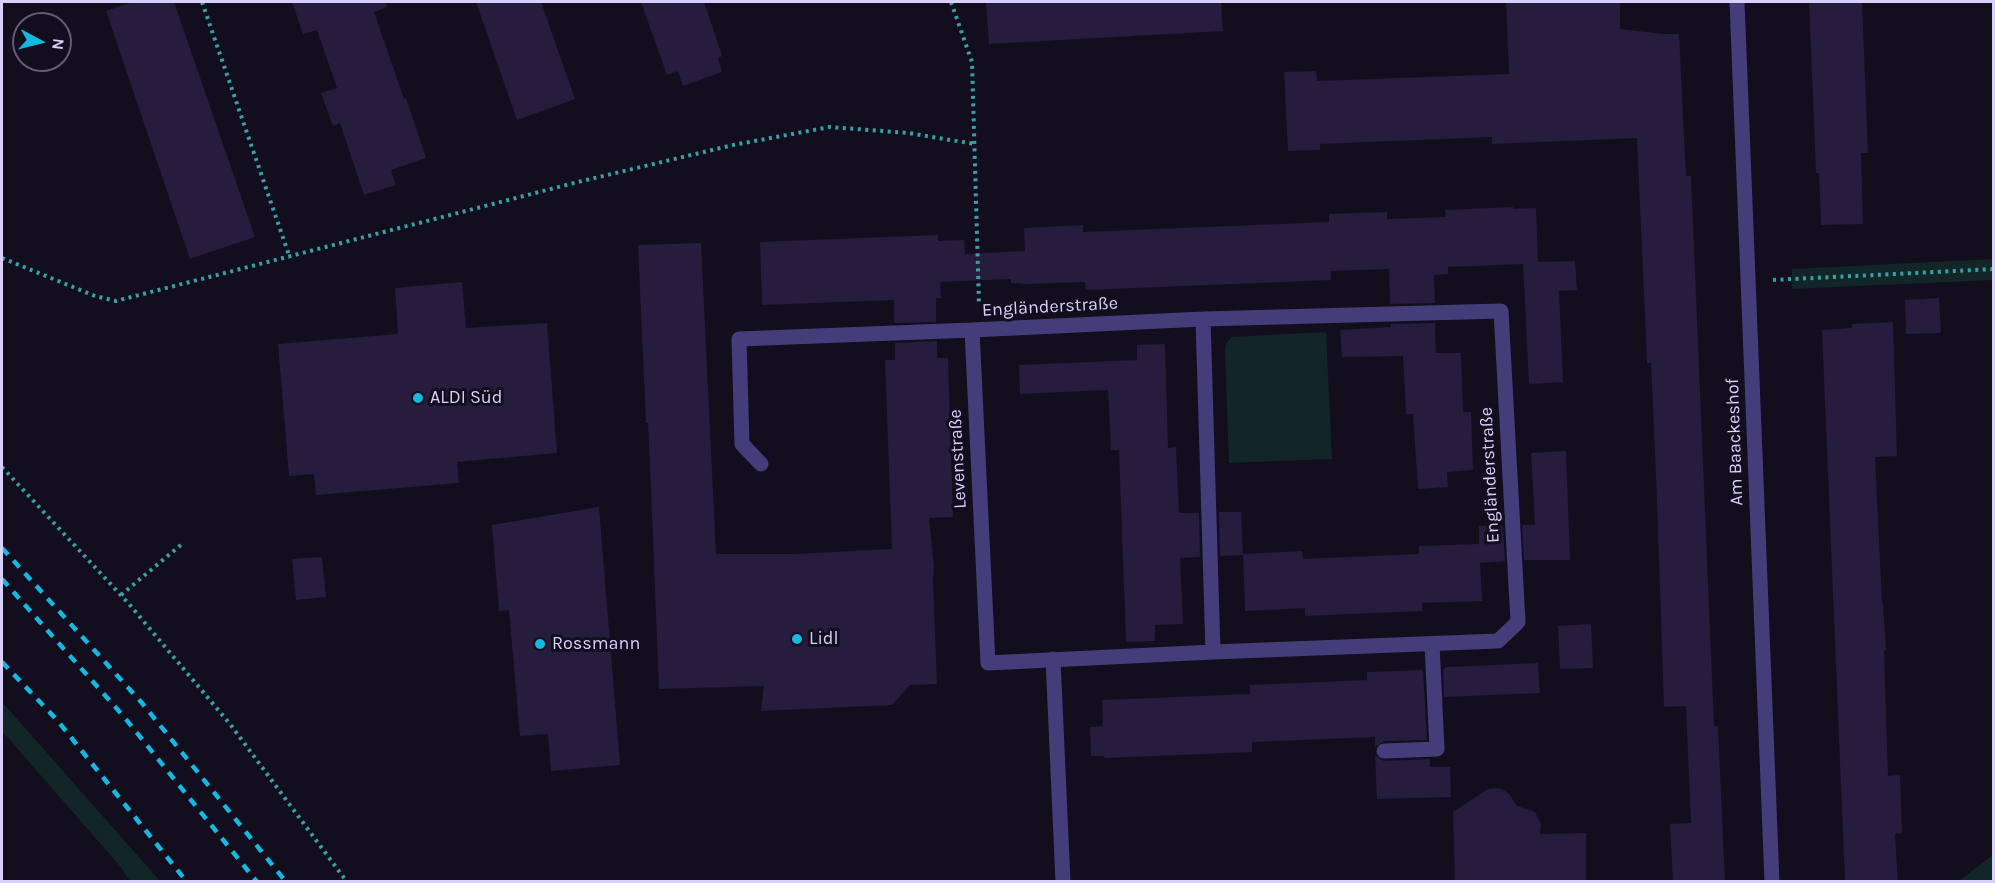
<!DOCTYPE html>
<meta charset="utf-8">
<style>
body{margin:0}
#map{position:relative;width:1995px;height:883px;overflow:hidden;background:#120e1e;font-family:Karla,sans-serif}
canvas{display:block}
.frame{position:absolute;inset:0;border:3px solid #d8cffb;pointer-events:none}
.north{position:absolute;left:12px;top:12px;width:60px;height:60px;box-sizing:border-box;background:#120e1e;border:2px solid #615b76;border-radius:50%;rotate:97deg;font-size:16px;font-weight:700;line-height:24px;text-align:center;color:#d8cffb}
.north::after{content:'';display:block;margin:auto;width:21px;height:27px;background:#14b8e1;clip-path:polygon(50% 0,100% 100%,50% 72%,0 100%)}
</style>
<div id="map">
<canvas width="1995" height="883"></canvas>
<div class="frame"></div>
<div class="north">N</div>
</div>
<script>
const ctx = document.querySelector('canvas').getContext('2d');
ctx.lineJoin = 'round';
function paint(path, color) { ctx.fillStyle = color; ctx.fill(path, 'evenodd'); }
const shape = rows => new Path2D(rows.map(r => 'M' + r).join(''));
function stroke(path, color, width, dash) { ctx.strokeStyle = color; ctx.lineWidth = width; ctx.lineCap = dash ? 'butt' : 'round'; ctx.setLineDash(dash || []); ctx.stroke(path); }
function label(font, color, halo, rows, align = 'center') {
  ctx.font = font + ' Karla,sans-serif'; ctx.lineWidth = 6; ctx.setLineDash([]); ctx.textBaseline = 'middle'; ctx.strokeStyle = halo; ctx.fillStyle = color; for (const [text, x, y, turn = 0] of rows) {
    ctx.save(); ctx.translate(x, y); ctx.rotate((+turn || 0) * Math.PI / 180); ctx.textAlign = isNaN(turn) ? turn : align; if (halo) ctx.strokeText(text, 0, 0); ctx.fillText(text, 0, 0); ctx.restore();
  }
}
const green = shape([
 [1993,259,1993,280,1792,289,1792,269],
 [1326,332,1332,459,1229,463,1225,349,1227,342,1232,337],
 [2,702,160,881,130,881,119,865,2,731],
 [1993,855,1993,881,1959,881,1960,880]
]);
const building = shape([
 [132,2,174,2,255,237,190,259,106,11],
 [292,2,386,2,387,7,374,12,404,99,406,98,426,158,391,170,396,185,364,195,340,123,333,126,321,93,337,88,317,30,303,34],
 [476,2,541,2,575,99,517,120],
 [641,2,704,2,722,56,718,58,722,72,683,86,678,71,667,75],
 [986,2,1221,2,1223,31,989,44],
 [1506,2,1620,2,1620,29,1663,34,1679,34,1686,176,1691,176,1714,726,1718,726,1725,882,1673,882,1670,824,1691,823,1686,706,1664,707,1656,475,1651,363,1647,363,1637,138,1492,144,1492,137,1320,144,1320,150,1288,151,1284,72,1316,71,1317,81,1509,74],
 [1809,2,1862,2,1868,153,1861,153,1863,224,1821,225,1819,173,1816,173],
 [1513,207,1513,209,1536,208,1538,262,1575,261,1577,290,1559,291,1563,382,1529,384,1523,264,1448,267,1448,274,1434,275,1435,303,1390,304,1389,269,1331,271,1331,280,1086,290,1085,282,1026,284,1011,283,1011,279,940,282,941,298,936,298,936,322,894,323,894,300,762,305,760,242,938,235,938,241,964,240,965,254,1025,251,1024,228,1083,225,1083,232,1329,222,1329,214,1387,212,1387,219,1417,218,1446,217,1445,210],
 [701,243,716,554,794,554,892,549,885,360,895,360,895,343,937,341,937,358,948,358,953,517,929,518,934,567,933,580,937,684,910,685,892,705,761,711,764,686,659,689,651,490,648,423,646,423,638,245],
 [462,282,466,328,547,323,557,453,457,462,459,483,316,495,314,474,289,476,278,344,398,334,395,288],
 [1939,298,1941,333,1906,334,1905,300],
 [1893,322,1897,456,1875,457,1882,603,1883,603,1886,650,1884,651,1888,776,1900,775,1902,833,1895,834,1898,882,1845,882,1822,330,1852,328,1852,324],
 [1435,323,1436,353,1461,353,1463,412,1471,412,1473,470,1447,472,1448,487,1418,489,1413,414,1406,414,1403,356,1342,357,1340,330,1391,327,1391,324],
 [1165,344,1168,448,1176,447,1179,513,1199,513,1200,557,1180,558,1183,624,1155,625,1155,641,1126,642,1119,450,1111,450,1108,390,1020,394,1019,365,1137,360,1137,345],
 [1566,451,1570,560,1524,560,1522,525,1535,525,1531,453],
 [599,507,620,765,551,771,548,734,520,736,509,610,499,611,492,525],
 [1219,512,1241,512,1243,555,1220,556],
 [1479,526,1503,526,1505,561,1480,563,1482,601,1422,603,1422,611,1305,616,1305,608,1245,611,1243,554,1302,551,1303,559,1419,554,1419,546,1479,544],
 [322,557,326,597,296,600,292,559],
 [1591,624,1593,668,1560,669,1558,626],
 [1538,663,1540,693,1444,697,1443,669,1447,667],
 [1423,670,1427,740,1384,741,1375,747,1375,737,1252,742,1252,752,1105,758,1104,756,1091,756,1090,727,1103,726,1102,700,1250,694,1250,685,1367,680,1367,672],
 [1375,755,1384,761,1430,759,1430,767,1450,767,1451,797,1377,799],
 [1494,788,1502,789,1509,794,1517,806,1535,812,1541,824,1540,834,1586,833,1586,882,1455,882,1453,812,1488,789]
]);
const path = shape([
 [202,2,290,258],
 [951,2,972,62,979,305],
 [2,258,95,296,116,301,578,182,733,145,830,127,908,133,975,144],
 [1773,280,1994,269],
 [2,467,129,604,230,724,347,882],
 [121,595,182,544]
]);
const lane = shape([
 [1384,751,1437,749,1432,644]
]);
const street = shape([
 [1737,2,1772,882],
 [1203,319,1213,652],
 [761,464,742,444,739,339,972,330,988,663,1213,652,1498,641,1518,622,1501,311,1203,319,972,330],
 [1053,659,1063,882]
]);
const rail = shape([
 [2,548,142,703,286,882],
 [2,579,125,718,257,882],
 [2,662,57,720,187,882]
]);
const markers = [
 [418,398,6,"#14b8e1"],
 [797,639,6,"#14b8e1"],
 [540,644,6,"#14b8e1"]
];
const streetNames = [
 ["Engländerstraße",1050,307,-3],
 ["Am Baackeshof",1735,442,-92],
 ["Levenstraße",958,459,-93],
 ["Engländerstraße",1490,475,-93]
];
const poiNames = [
 ["ALDI Süd",430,398],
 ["Lidl",809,639],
 ["Rossmann",552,644]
];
paint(green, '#122627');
paint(building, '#261c3d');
stroke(path, '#38a1a6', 4, [3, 4.5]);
stroke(lane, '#453d79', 15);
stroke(street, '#453d79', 15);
stroke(rail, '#14b8e1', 4.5, [9, 8]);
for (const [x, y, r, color] of markers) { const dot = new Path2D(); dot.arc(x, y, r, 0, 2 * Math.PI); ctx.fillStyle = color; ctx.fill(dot); stroke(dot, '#120e1e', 2); }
label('18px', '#d8cffb', '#120e1e', streetNames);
label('18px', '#d8cffb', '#120e1e', poiNames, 'left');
</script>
